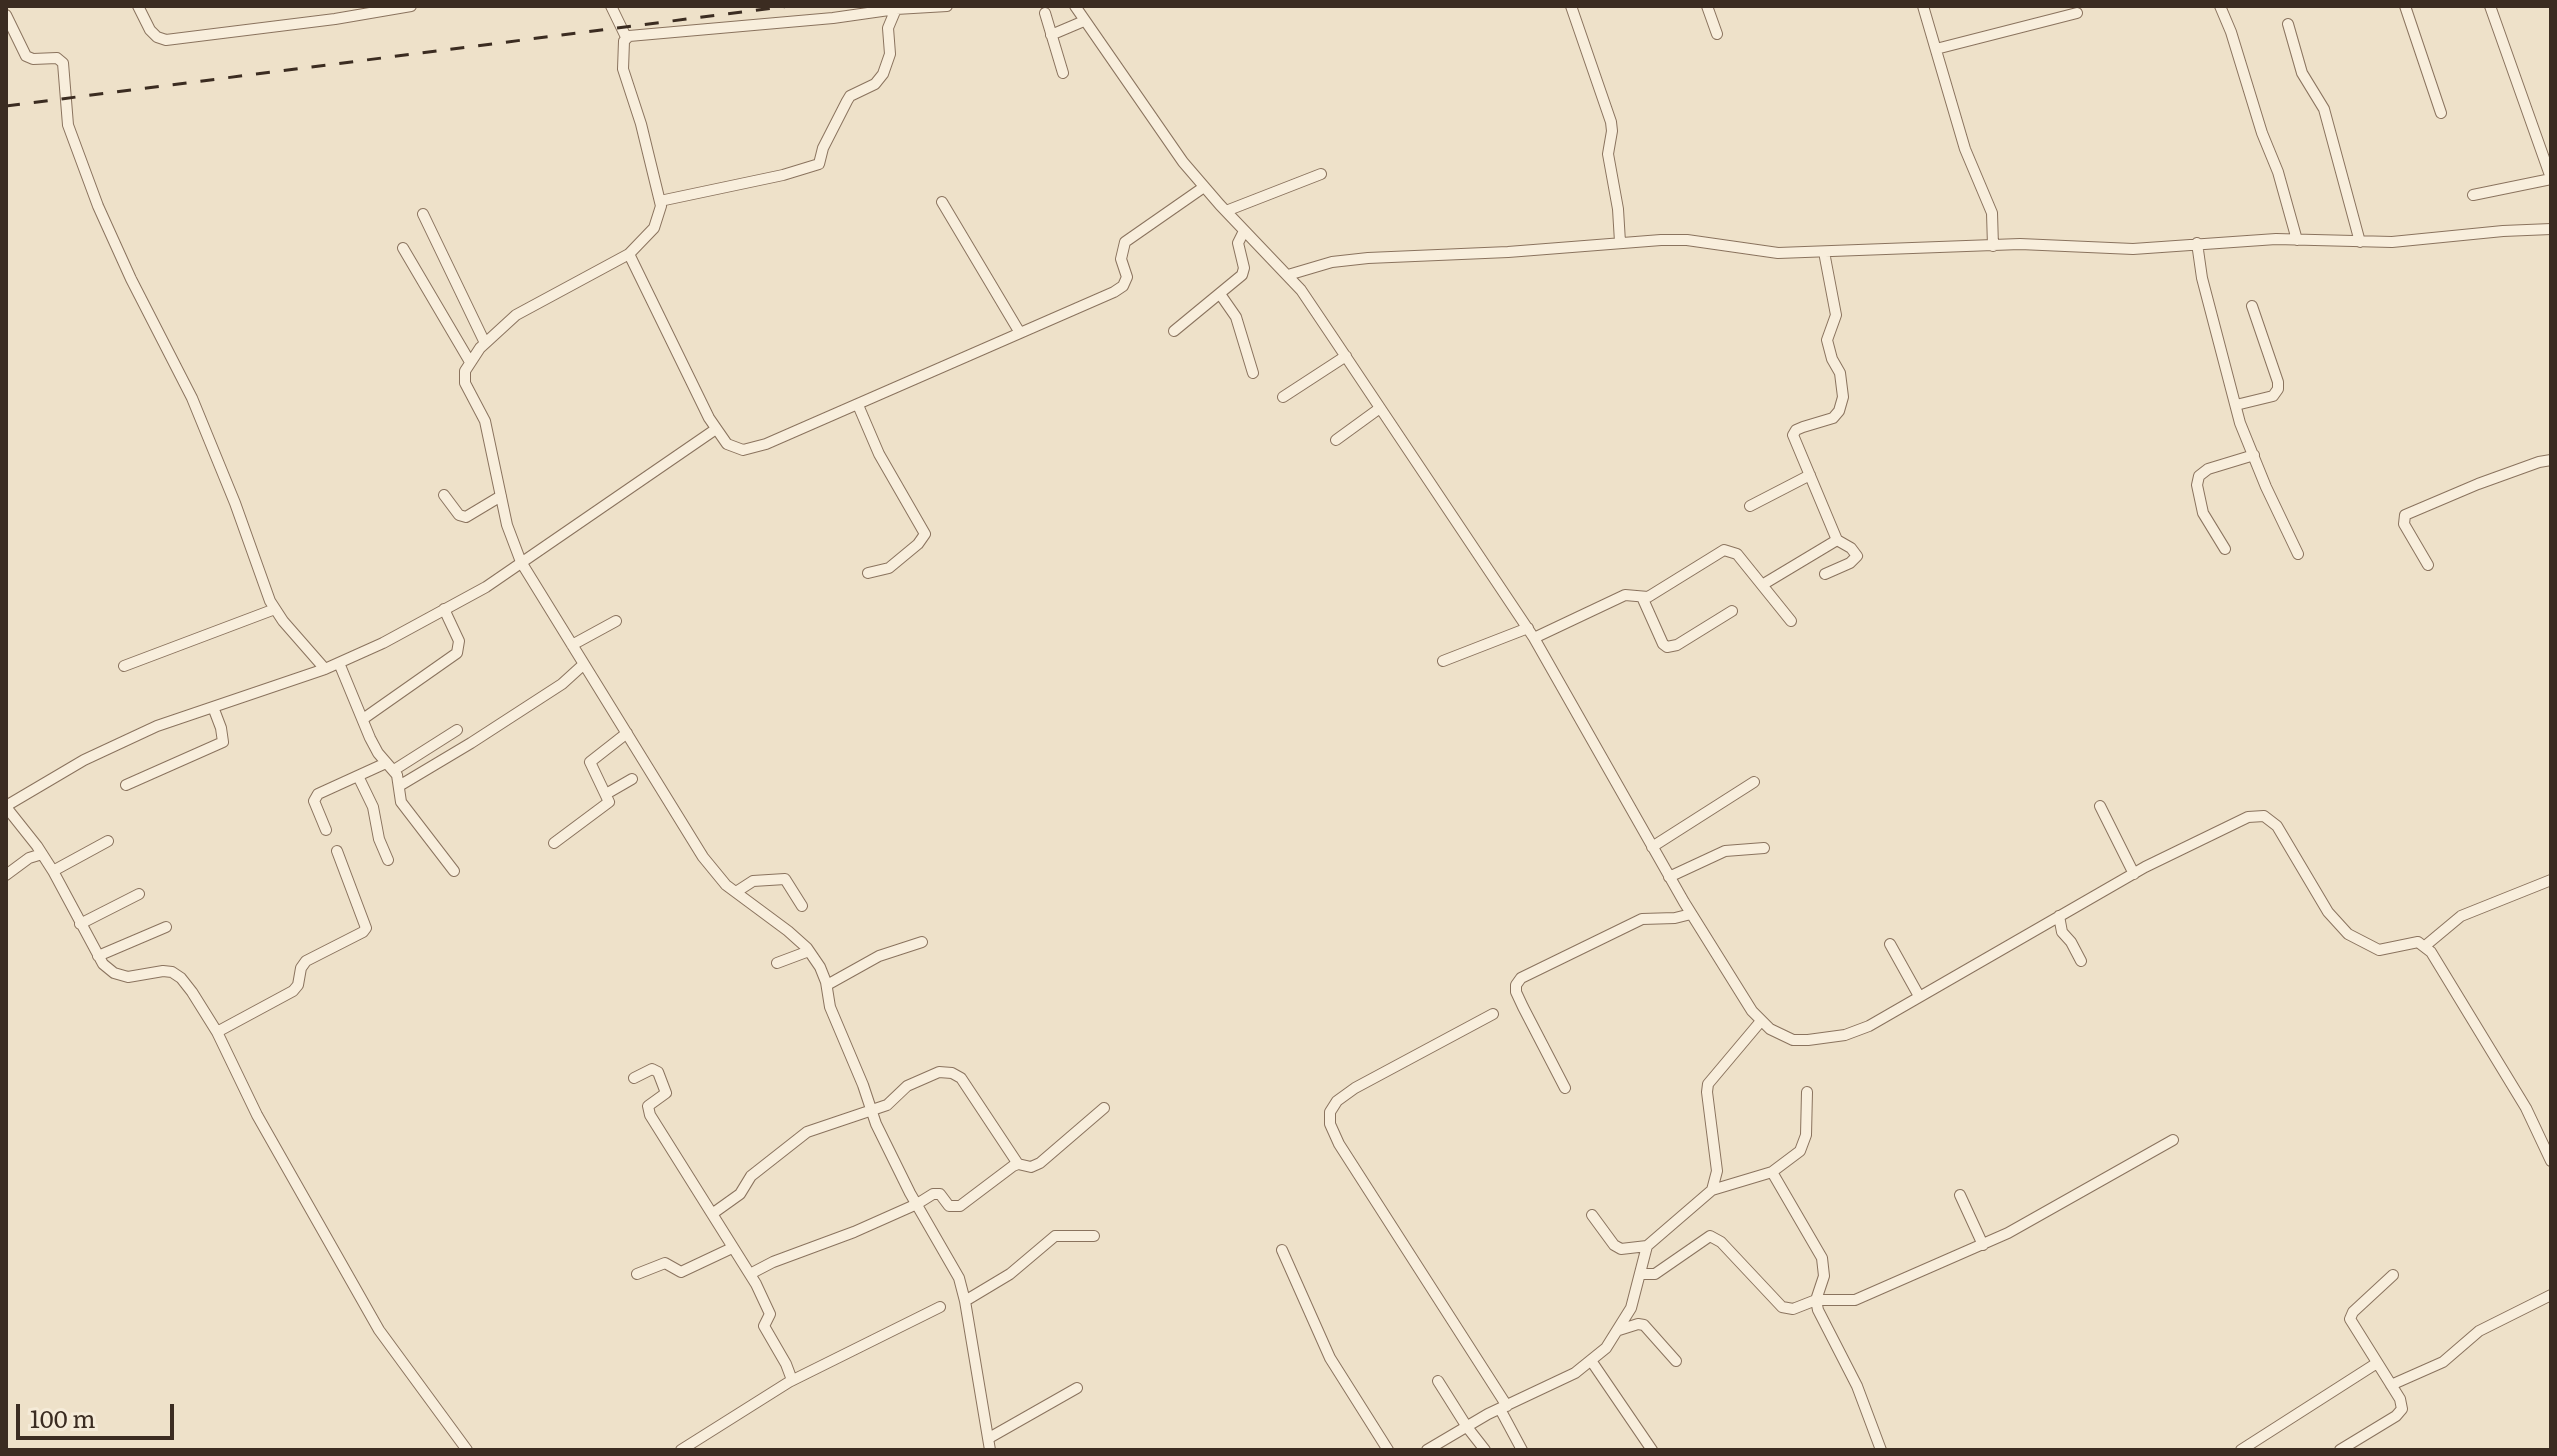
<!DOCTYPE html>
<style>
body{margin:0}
#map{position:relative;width:2557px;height:1456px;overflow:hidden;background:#eee1c9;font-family:Literata,serif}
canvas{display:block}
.frame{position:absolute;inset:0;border:8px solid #3b2c21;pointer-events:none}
.scale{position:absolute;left:16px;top:1404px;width:158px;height:36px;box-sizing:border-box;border:4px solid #3b2c21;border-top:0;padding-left:10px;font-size:24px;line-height:28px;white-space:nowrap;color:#3b2c21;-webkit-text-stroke:6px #f5ebd8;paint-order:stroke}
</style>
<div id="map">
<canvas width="2557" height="1456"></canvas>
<div class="frame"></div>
<div class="scale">100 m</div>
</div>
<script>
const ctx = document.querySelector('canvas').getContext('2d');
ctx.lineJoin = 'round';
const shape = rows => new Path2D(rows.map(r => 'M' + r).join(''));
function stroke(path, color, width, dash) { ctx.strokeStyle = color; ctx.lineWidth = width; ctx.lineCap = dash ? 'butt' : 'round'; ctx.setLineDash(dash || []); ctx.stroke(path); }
const minor = shape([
 [138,6,150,30,157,37,166,40,335,19,411,6],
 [611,6,626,37],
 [947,6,896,9,833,18,629,36,624,41,623,69,641,124,661,206,654,228,629,254,709,418,727,444,743,450,766,444,1114,292,1123,286,1127,277,1121,259,1125,242,1204,187],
 [1075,6,1183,162,1220,205,1301,290,1334,339,1534,638,1684,902,1752,1011,1770,1029,1793,1040,1808,1040,1845,1035,1869,1026,2145,867,2248,817,2264,816,2277,826,2328,912,2348,934,2379,950,2418,942,2431,952,2526,1108,2551,1161],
 [1571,6,1611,122,1612,131,1608,154,1618,209,1620,242],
 [1707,6,1717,34],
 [1923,6,1965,149,1992,213,1993,246],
 [2220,6,2231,32,2262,133,2278,172,2297,240],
 [2405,6,2441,113],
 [2490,6,2551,178],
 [1045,13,1063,73],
 [6,15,26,56,33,59,57,58,63,63,68,125,98,206,131,279,192,398,235,503,270,601,283,621,325,669],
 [2288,24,2302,73,2324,109,2360,242],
 [1051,35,1084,21],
 [1936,49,2077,13],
 [2473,195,2551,179],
 [660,201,783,175,819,164,823,148,847,101,850,96,875,84,883,74,890,54,888,28,896,9],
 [942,202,1020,333],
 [1226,211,1321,174],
 [423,214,485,343],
 [2197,243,2202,278,2240,423,2266,487,2298,554],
 [403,248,470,362],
 [629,254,516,315,480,348,465,371,465,383,485,421,507,525,521,562,703,857,726,885,788,931,807,948,820,967,826,982,830,1007,863,1085,876,1124,910,1193,959,1278,965,1301,990,1450],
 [1288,275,1332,262,1368,258,1508,252,1661,240,1687,240,1778,253,2020,244,2133,249,2276,239,2392,242,2503,231,2551,229],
 [1220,294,1236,317,1253,373],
 [1174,331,1242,275,1244,268,1238,243,1244,231],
 [1283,397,1346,356],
 [858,405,879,454,925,534,918,544,889,568,868,573],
 [2236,405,2273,396,2278,389,2278,382,2252,306],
 [1336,440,1380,408],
 [444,495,459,515,466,517,501,496],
 [1750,506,1810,475],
 [2225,549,2203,513,2197,485,2199,476,2208,469,2254,455],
 [2428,565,2404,524,2405,515,2478,484,2539,462,2551,460],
 [1825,574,1850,563,1857,556,1851,548,1837,540],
 [1762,585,1837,540,1793,435,1796,430,1803,427,1833,418,1839,411,1843,397,1840,373,1832,359,1827,340,1836,315,1824,252],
 [1642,597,1663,644,1667,647,1677,645,1732,611],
 [1534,638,1625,595,1648,597,1724,550,1737,554,1791,621],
 [572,645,616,621],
 [1443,661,1528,628],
 [339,663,370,738,378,753,397,775,401,802,454,871],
 [124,666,275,609],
 [363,719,457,653,459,641,444,609],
 [394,770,457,730],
 [358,776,373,807,379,839,388,860],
 [126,785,223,742,221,728,213,707],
 [399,786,471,743,562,684,584,664],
 [606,794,632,779],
 [6,806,84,760,157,726,325,669,383,643,486,587,716,429],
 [2100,806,2134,874],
 [6,807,37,846,53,871,103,964,114,973,128,977,163,971,172,972,181,978,192,992,217,1032,257,1115,379,1330,467,1450],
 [326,830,314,801,318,794,386,763],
 [554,843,609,802,590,762,627,733],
 [1652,847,1754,782],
 [53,871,108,841],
 [6,875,29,858,42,854],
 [1669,877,1725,851,1764,848],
 [736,892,753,881,785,879,802,906],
 [2059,916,2062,932,2071,942,2081,961],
 [80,924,139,894],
 [1890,944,1919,996],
 [2425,946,2461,916,2551,880],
 [98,956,166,927],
 [777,963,809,951],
 [827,985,879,956,922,942],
 [1493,1014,1355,1088,1337,1101,1330,1112,1330,1124,1339,1144,1507,1406],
 [217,1032,293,991,298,985,301,968,306,961,363,932,366,928,337,851],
 [634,1078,652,1069,658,1072,666,1093,648,1106,650,1115,756,1284,770,1314,764,1326,786,1364,792,1380],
 [1565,1088,1523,1007,1516,992,1516,985,1521,978,1642,919,1675,918,1691,914],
 [1772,1172,1822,1258,1824,1276,1816,1300,1818,1310,1857,1386,1881,1450],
 [1712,1190,1772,1172,1800,1151,1806,1135,1807,1092],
 [1960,1195,1983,1245],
 [712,1214,740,1194,751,1176,807,1132,887,1105,907,1086,939,1072,952,1073,961,1078,1018,1164],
 [1592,1215,1614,1245,1621,1249,1647,1246],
 [1282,1250,1330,1358,1388,1450],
 [637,1274,665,1263,681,1272,732,1248],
 [750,1274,773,1262,854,1232,917,1204,933,1194,940,1194,949,1206,960,1206,1013,1166,1018,1164,1031,1167,1040,1163,1104,1108],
 [1640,1274,1655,1274,1710,1236,1721,1242,1782,1307,1793,1309,1816,1300,1855,1300,2008,1233,2173,1140],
 [965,1301,1010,1274,1055,1236,1094,1236],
 [1619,1330,1638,1324,1644,1325,1676,1361],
 [1592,1362,1652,1450],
 [1438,1381,1467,1427,1485,1450],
 [2391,1385,2443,1362,2479,1331,2551,1295],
 [1500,1409,1522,1450],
 [989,1438,1077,1388],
 [681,1450,789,1382,940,1307],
 [1427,1450,1488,1414,1575,1373,1606,1348,1631,1308,1647,1246,1712,1190,1717,1171,1707,1092,1708,1084,1761,1021],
 [2241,1450,2377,1363],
 [2340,1450,2396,1416,2402,1409,2400,1399,2350,1319,2353,1312,2393,1275]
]);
const rail = shape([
 [6,106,789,6]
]);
stroke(minor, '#8a735e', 12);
stroke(minor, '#f8eedc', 10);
stroke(rail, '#3b2c21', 3, [14, 14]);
</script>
